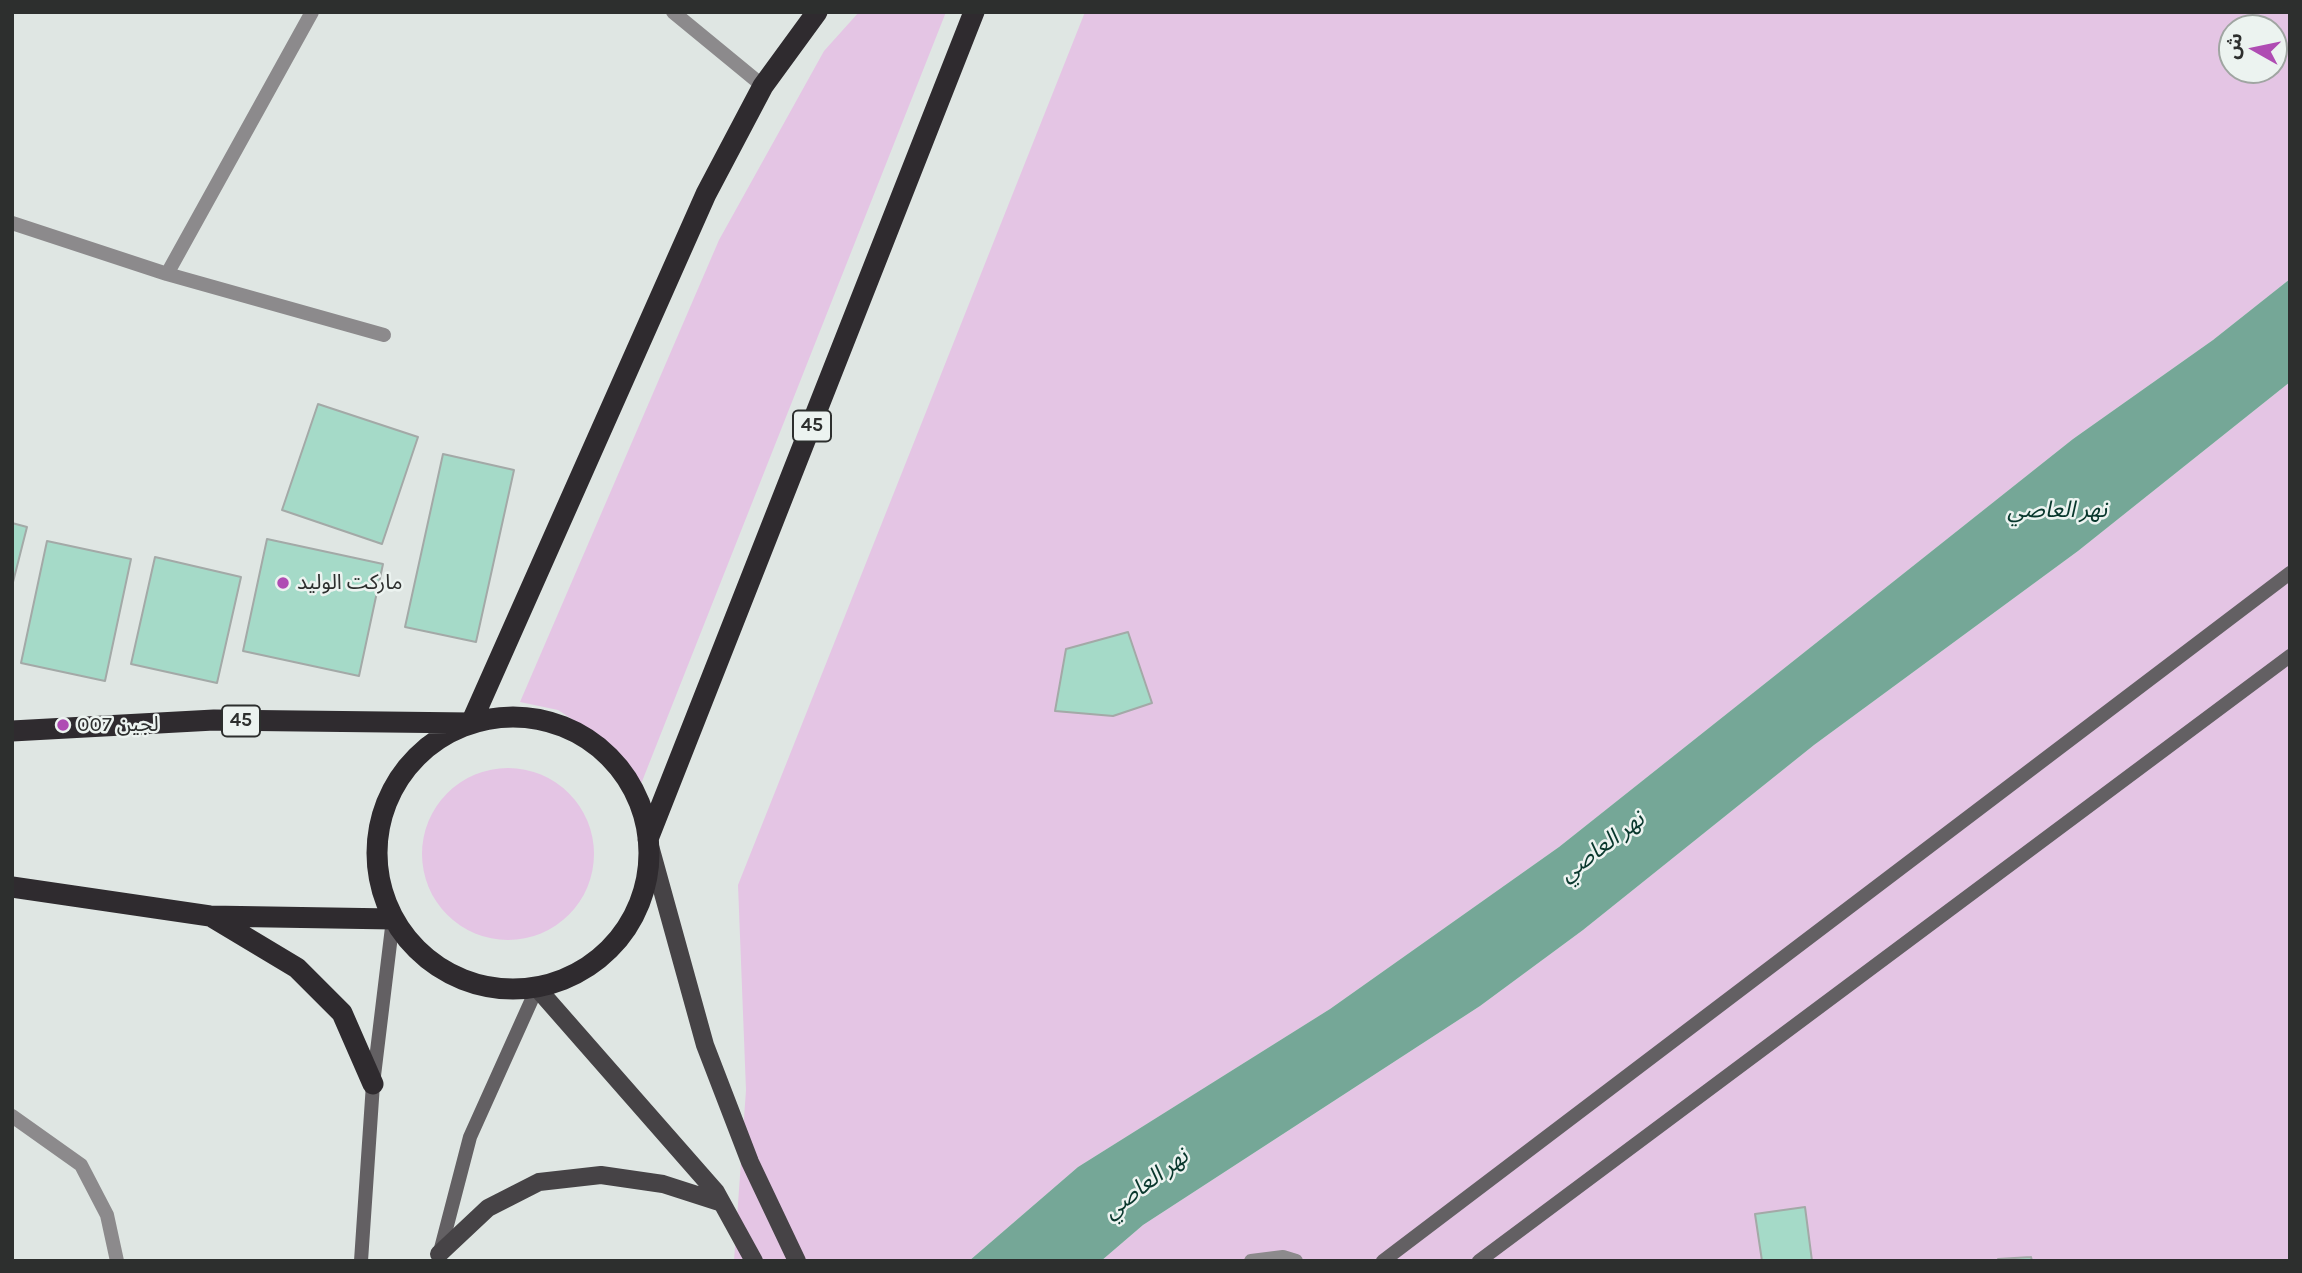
<!DOCTYPE html>
<meta charset="utf-8">
<style>
body{margin:0}
#map{position:relative;width:2302px;height:1273px;overflow:hidden;background:#dfe6e3;font-family:Karla,"Noto Sans Arabic",sans-serif}
canvas{display:block}
.frame{position:absolute;inset:0;border:14px solid #2d2f2e;pointer-events:none}
.north{position:absolute;left:2218px;top:14px;width:70px;height:70px;box-sizing:border-box;background:#ecf3f0;border:2px solid #a0a5a2;border-radius:50%;rotate:279deg;font-size:19px;font-weight:700;line-height:28px;text-align:center;color:#2d2f2e}
.north::after{content:'';display:block;margin:auto;width:24px;height:32px;background:#af4cb3;clip-path:polygon(50% 0,100% 100%,50% 72%,0 100%)}
</style>
<div id="map">
<canvas width="2302" height="1273"></canvas>
<div class="frame"></div>
<div class="north">ش</div>
</div>
<script>
const ctx = document.querySelector('canvas').getContext('2d');
ctx.lineJoin = 'round';
function paint(path, color) { ctx.fillStyle = color; ctx.fill(path, 'evenodd'); }
const shape = rows => new Path2D(rows.map(r => 'M' + r).join(''));
function stroke(path, color, width, dash) { ctx.strokeStyle = color; ctx.lineWidth = width; ctx.lineCap = dash ? 'butt' : 'round'; ctx.setLineDash(dash || []); ctx.stroke(path); }
function label(font, color, halo, rows, align = 'center') {
  ctx.font = font + ' Karla,"Noto Sans Arabic",sans-serif'; ctx.lineWidth = 5; ctx.setLineDash([]); ctx.textBaseline = 'middle'; ctx.strokeStyle = halo; ctx.fillStyle = color; for (const [text, x, y, turn = 0] of rows) {
    ctx.save(); ctx.translate(x, y); ctx.rotate((+turn || 0) * Math.PI / 180); ctx.textAlign = isNaN(turn) ? turn : align; if (halo) ctx.strokeText(text, 0, 0); ctx.fillText(text, 0, 0); ctx.restore();
  }
}
const green = shape([
 [859,12,946,12,641,784,604,740,558,710,520,702,719,240,824,51],
 [1085,12,2290,12,2290,279,2213,340,2073,439,1559,847,1330,1009,1078,1167,969,1261,734,1261,746,1090,738,885],
 [2232,28,2274,28,2274,70,2232,70],
 [2290,382,2290,1261,1101,1261,1143,1225,1480,1006,1583,930,1814,745,2078,551],
 '422 854a86 86 0 1 1 172 0a86 86 0 1 1-172 0Z'
]);
const water = shape([
 [2290,279,2290,382,2078,551,1814,745,1583,930,1480,1006,1143,1225,1101,1261,969,1261,1078,1167,1330,1009,1559,847,2073,439,2213,340]
]);
const building = shape([
 [318,404,418,437,382,544,282,510,318,404],
 [443,454,514,470,476,642,405,627,443,454],
 [12,523,27,527,12,586,12,523],
 [267,539,383,564,359,676,243,651,267,539],
 [47,541,131,559,105,681,21,663,47,541],
 [155,557,241,577,217,683,131,664,155,557],
 [1128,632,1152,703,1113,716,1055,711,1066,649,1128,632],
 [1805,1207,1812,1261,1762,1261,1755,1214,1805,1207],
 [2031,1257,2032,1261,1998,1261,1998,1259,2031,1257]
]);
const lane = shape([
 [12,1116,81,1165,107,1215,117,1261],
 [1251,1261,1283,1257,1296,1261]
]);
const street = shape([
 [673,12,763,86],
 [12,223,167,274,384,335],
 [167,274,312,12]
]);
const secondary = shape([
 [439,1256,470,1137,537,988],
 [361,1261,373,1084,393,919],
 [1383,1261,2290,573],
 [1479,1261,2290,656]
]);
const primary = shape([
 [648,839,705,1045,750,1162,797,1261],
 [537,988,716,1192,754,1261],
 [439,1254,488,1208,539,1182,601,1175,663,1184,722,1203]
]);
const highway = shape([
 '377 853a136 136 0 1 1 272 0a136 136 0 1 1-272 0Z',
 [12,731,214,720,471,723,706,194,763,86,817,12],
 [648,839,974,12],
 [12,887,210,916,393,919],
 [212,917,297,968,342,1013,373,1084]
]);
const markers = [
 [283,583,7,"#af4cb3"],
 [63,725,7,"#af4cb3"]
];
const shields = [
 [812,426,38],
 [241,721,38]
];
const shieldNames = [
 ["45",812,426],
 ["45",241,721]
];
const poiNames = [
 ["ماركت الوليد",297,583],
 ["لجين 007",77,725]
];
const waterNames = [
 ["نهر العاصي",2057,510],
 ["نهر العاصي",1602,847,-37],
 ["نهر العاصي",1146,1184,-37]
];
paint(green, '#e4c5e4');
paint(water, '#75a797');
paint(building, '#a5dac8');
stroke(building, '#a3a9a7', 2);
stroke(lane, '#8c8a8c', 14);
stroke(street, '#8c8a8c', 14);
stroke(secondary, '#636063', 14);
stroke(primary, '#464346', 18);
stroke(highway, '#2f2b2f', 21);
for (const [x, y, r, color] of markers) { const dot = new Path2D(); dot.arc(x, y, r, 0, 2 * Math.PI); ctx.fillStyle = color; ctx.fill(dot); stroke(dot, '#ecf3f0', 2.5); }
for (const [x, y, w] of shields) { const box = new Path2D(); box.roundRect(x - w / 2, y - 15.5, w, 31, 5); ctx.fillStyle = '#ecf3f0'; ctx.fill(box); stroke(box, '#2d2f2e', 2); }
label('bold 19px', '#2d2f2e', null, shieldNames);
label('21px', '#2d2f2e', '#ecf3f0', poiNames, 'left');
label('italic 23px', '#08372c', '#ecf3f0', waterNames);
</script>
